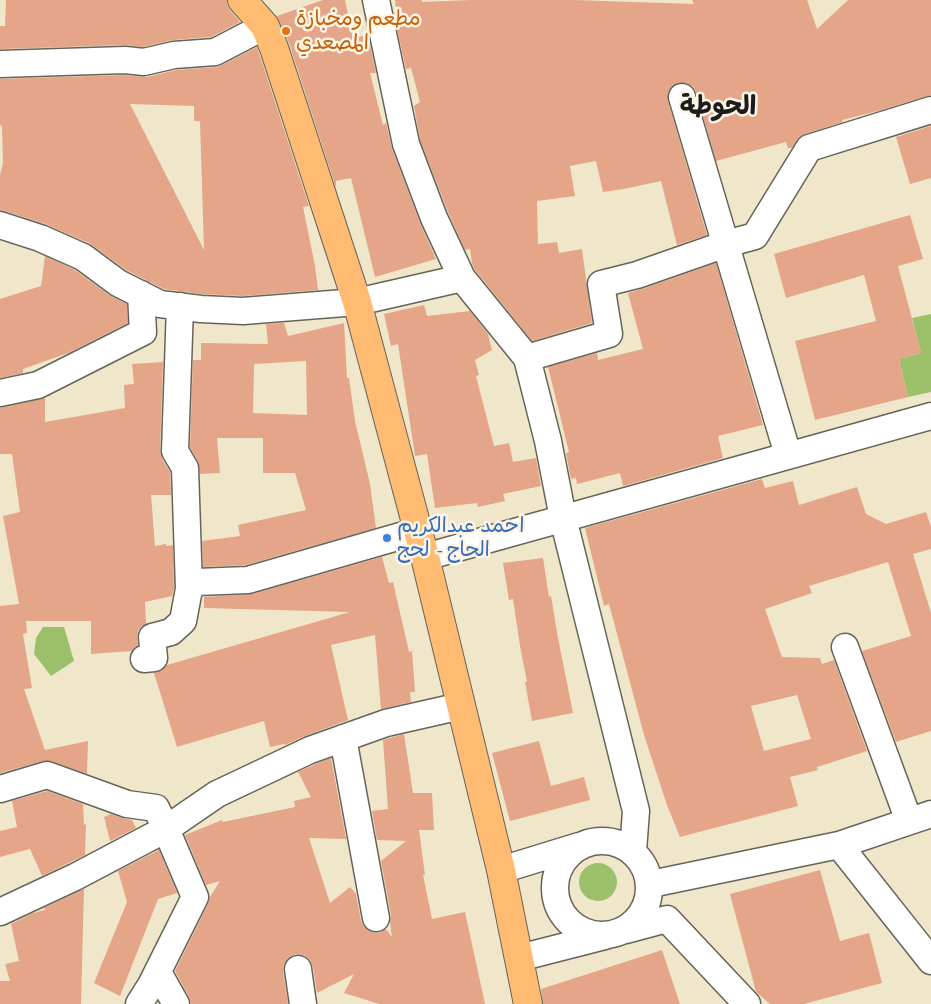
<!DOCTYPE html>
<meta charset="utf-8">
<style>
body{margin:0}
canvas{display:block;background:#f0e7ca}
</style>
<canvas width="931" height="1004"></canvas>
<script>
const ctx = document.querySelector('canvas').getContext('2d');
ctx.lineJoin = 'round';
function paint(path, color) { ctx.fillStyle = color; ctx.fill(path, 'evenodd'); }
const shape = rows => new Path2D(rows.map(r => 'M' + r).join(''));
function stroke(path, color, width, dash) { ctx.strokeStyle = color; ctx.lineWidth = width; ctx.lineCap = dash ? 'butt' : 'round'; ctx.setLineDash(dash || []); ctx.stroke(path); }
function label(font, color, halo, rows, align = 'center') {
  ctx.font = font + ' Caveat,"Playpen Sans Arabic",sans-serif'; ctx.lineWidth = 5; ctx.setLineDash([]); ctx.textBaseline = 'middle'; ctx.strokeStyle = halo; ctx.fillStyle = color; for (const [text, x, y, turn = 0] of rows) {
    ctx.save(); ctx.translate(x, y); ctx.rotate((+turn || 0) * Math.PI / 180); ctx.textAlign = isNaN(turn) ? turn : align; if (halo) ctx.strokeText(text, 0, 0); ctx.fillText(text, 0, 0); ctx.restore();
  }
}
const green = shape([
 [931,314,931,392,908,397,899,359,921,353,912,318],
 [43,627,64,627,74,661,51,676,34,654,36,638],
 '579 882a19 19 0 1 1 38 0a19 19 0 1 1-38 0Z'
]);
const building = shape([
 [6,0,227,0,227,4,230,10,240,22,211,37,173,40,143,47,125,45,0,49,0,26,5,26],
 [323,0,345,0,353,38,368,35,376,73,370,73,383,125,386,123,392,149,420,223,436,259,375,277,351,178,336,181,336,188,289,43,277,16],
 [395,0,422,0,422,2,471,0,574,0,694,4,692,0,807,0,817,29,848,0,931,0,931,95,927,96,878,111,842,120,843,122,805,134,797,140,792,148,788,148,786,142,716,161,696,92,693,86,686,83,678,83,672,86,668,93,668,101,707,235,677,245,661,181,624,189,603,192,596,161,570,166,575,196,537,201,538,244,557,242,559,253,582,249,592,323,532,341,475,270,472,264,470,249,465,250,448,212,420,140,414,106,420,102,411,68,406,69,397,29,399,29],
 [257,47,309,206,303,207,315,266,318,290,243,296,202,294,164,289,126,270,89,243,45,224,5,211,0,210,0,175,3,163,2,125,0,126,0,79,124,75,147,77,176,70,216,67,222,65],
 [130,104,194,106,194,121,200,121,204,250],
 [931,126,931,178,910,184,896,137],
 [910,215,923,259,898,266,921,353,899,359,908,397,815,420,795,341,876,321,864,275,786,298,774,254],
 [45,256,75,270,109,295,127,304,128,323,68,353,23,369,23,373,0,378,0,299,41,286],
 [716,263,763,425,718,436,723,458,623,486,620,473,577,484,576,478,571,479,566,453,569,452,548,367,597,353,598,360,643,349,628,293,642,289],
 [424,305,427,316,470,311,488,334,492,350,475,360,479,375,476,376,494,446,509,443,513,462,536,458,541,486,503,494,505,501,478,507,477,503,435,508,427,454,415,456,398,344,391,346,384,314],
 [284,323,288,336,344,323,347,378,349,378,355,421,370,484,376,528,246,565,203,567,202,541,240,536,238,525,306,510,295,473,263,473,263,438,217,438,220,473,200,474,198,461,190,447,193,360,201,360,201,343,268,344,266,324],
 [306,361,307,415,253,413,254,364],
 [163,362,160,450,162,459,170,472,171,495,151,495,155,546,166,544,166,546,173,545,174,588,172,596,145,602,146,624,142,626,138,631,137,638,138,646,132,651,91,654,91,621,26,621,27,633,23,634,32,688,24,689,45,750,88,741,87,774,52,761,43,761,0,773,0,606,19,604,3,516,20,512,12,454,0,454,0,408,45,398,45,422,125,408,124,385,134,384,132,364],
 [762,479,765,488,793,481,799,505,857,487,866,514,886,524,926,512,931,527,931,549,913,554,931,613,931,731,896,742,862,651,911,636,888,562,809,586,812,593,765,609,782,657,820,658,822,664,834,660,867,751,817,767,818,770,790,777,798,806,680,837,667,805,644,735,609,604,604,606,585,528],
 [797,695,811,739,764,751,751,706],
 [382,557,389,583,393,582,409,652,412,651,415,692,410,692,411,702,381,709,375,635,331,645,348,720,305,736,285,745,284,744,270,747,264,721,177,747,154,673,162,670,167,665,350,612,204,608,204,597,252,594],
 [543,558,549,597,551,596,558,638,573,713,532,721,525,682,527,682,520,646,513,599,509,600,503,563],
 [404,734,413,793,432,793,434,830,419,830,425,875,423,875,432,919,465,912,485,1004,379,1004,344,993,354,974,317,993,313,967,310,960,304,955,296,954,289,957,284,964,283,971,288,1004,191,1004,189,997,175,971,208,904,210,897,220,881,206,885,185,835,222,820,223,822,295,807,294,801,311,797,298,772,316,764,331,758,346,839,309,838,330,903,350,887,356,894,361,921,364,927,371,932,379,933,386,929,392,937,390,922,391,915,381,861,406,841,377,840,372,811,388,809,383,740],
 [539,741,551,786,584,777,590,800,510,821,492,753],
 [47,791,83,804,84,825,86,824,85,855,42,876,30,849,0,857,0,831,17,827,12,801],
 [111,814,122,818,132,820,136,828,110,841,104,817],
 [159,850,177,893,158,899,120,996,94,983,127,902,118,871],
 [820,870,840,941,869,933,882,983,804,1004,770,1004,756,992,730,894],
 [84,889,81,1004,0,1004,0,981,10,981,5,964,19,961,11,924,33,913,45,910,44,908],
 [662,950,680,1004,543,1004,541,989]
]);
const minor = shape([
 [376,0,406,144,434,218,462,278,527,358,548,441,563,518,636,811,633,851],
 [0,64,125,60,144,62,174,55,215,52,265,26],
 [682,97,788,455],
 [0,225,40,238,83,257,118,283,160,304,201,309,243,311,357,302,462,278],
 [180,306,175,451,185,468,189,589],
 [527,358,609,334,601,284,637,275,726,244,755,236,809,148,931,110],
 [0,393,38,385,143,332,141,294],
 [425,557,931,416],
 [845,647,909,821],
 [144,659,154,658,152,637,171,632,183,621,189,589,197,582,248,580,418,531],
 [343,738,376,918],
 [0,789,47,775,127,804,156,808,166,829,75,877,0,912],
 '555 888a47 47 0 1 1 94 0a47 47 0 1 1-94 0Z',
 [839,845,931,814],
 [501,870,579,846],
 [651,884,839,845,931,961],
 [626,930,667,919,747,1004],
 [519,958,605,936],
 [298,969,303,1004],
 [158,972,176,1004],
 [139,1004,151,985,195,897,166,829,217,794,310,750,386,723,461,706]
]);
const major = shape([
 [242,0,265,26,274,48,357,302,425,557,501,870,528,1004]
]);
const markers = [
 [286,31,5,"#e8710a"],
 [387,538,5,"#3f7fe0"]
];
const foodNames = [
 ["مطعم ومخبازة",296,19],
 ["المصعدي",296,43]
];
const shopNames = [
 ["احمد عبدالكريم",397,526],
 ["الحاج - لحج",397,550]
];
const districtNames = [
 ["الحوطة",718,107]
];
paint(green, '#9cc06a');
paint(building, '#e5a588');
stroke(minor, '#666359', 29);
stroke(major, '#666359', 30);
stroke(minor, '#fff', 26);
stroke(major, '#ffbb71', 28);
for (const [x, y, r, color] of markers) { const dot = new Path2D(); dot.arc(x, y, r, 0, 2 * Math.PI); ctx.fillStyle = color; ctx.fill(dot); stroke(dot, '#fcf5e5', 2); }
label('21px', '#c56008', '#fcf5e5', foodNames, 'left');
label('21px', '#366cbe', '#fcf5e5', shopNames, 'left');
label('bold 26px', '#1c1c1c', '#fcf5e5', districtNames);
</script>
